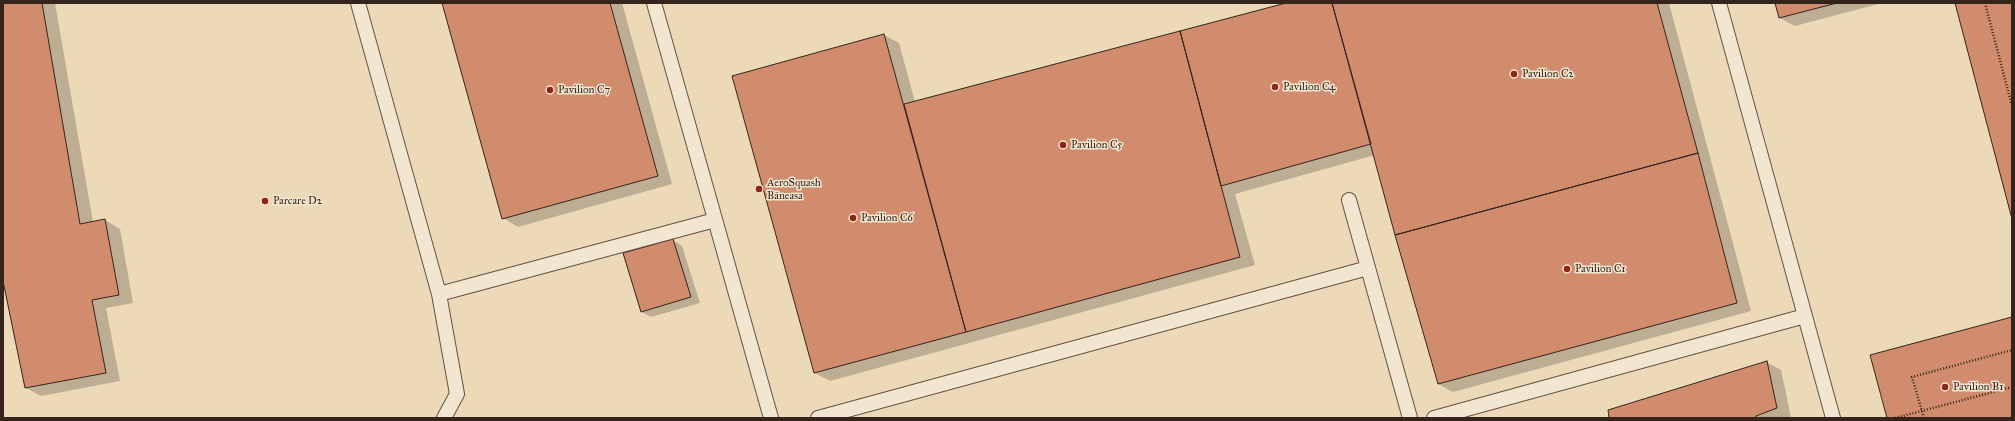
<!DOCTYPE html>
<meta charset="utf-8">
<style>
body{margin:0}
#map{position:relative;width:2015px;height:421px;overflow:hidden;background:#ecd9b8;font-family:"IM FELL Great Primer",serif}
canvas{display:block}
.frame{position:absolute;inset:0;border:4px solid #35241b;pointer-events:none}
</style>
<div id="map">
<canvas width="2015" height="421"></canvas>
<div class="frame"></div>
</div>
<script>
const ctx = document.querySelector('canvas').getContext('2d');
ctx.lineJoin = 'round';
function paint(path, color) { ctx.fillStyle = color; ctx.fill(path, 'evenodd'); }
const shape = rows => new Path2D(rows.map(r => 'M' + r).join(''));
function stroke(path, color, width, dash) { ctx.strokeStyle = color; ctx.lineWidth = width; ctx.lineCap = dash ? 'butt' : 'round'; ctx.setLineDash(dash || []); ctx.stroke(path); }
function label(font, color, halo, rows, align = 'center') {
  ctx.font = font + ' "IM FELL Great Primer",serif'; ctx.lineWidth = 3; ctx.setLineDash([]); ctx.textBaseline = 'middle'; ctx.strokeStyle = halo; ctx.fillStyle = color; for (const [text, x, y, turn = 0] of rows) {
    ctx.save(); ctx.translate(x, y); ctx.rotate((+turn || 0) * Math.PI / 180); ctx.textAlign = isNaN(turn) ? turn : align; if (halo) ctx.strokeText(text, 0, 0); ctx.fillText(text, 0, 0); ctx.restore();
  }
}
const shadow = shape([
 [3,3,55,3,93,222,105,220,120,229,133,303,106,308,120,381,41,396,26,388,3,276],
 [443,3,622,3,672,184,518,227,503,218],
 [1287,3,1669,3,1751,311,1453,392,1438,384,1375,155,1235,194,1255,265,830,381,815,373,733,76,884,35,899,43,915,102],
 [1776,3,1882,3,1795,26,1780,18],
 [673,240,682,246,700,303,651,317,642,312],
 [1766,362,1781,370,1791,417,1610,418]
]);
const building = shape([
 [3,3,42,3,80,224,105,219,119,295,92,300,106,373,25,388,3,281,3,3],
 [442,3,610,3,658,176,502,219,442,3],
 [1286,3,1332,3,1371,144,1221,186,1180,31,1286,3],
 [1332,3,1657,3,1698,153,1395,235,1332,3],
 [1775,3,1837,3,1779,18,1775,3],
 [1955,3,2012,3,2012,219,1955,3],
 [1180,31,1240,257,966,332,904,104,1180,31],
 [884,34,966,332,814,373,732,76,884,34],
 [1698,153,1737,303,1438,384,1395,235,1698,153],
 [673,239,691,297,641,312,623,253,673,239],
 [2012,317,2012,418,1887,418,1870,355,2012,317],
 [1767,361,1777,408,1756,416,1756,418,1609,418,1608,410,1767,361]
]);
const path = shape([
 [1985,3,2012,106],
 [1895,418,2012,387],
 [1924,418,1912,377,2012,350]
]);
const service = shape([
 [358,3,439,294,457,394,444,418],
 [654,3,771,418],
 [1719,3,1833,418],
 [1349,200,1410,418],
 [439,294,715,220],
 [818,418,1368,268],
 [1434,418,1805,316]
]);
const markers = [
 [1514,74,4,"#8f2418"],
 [1275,87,4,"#8f2418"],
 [550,90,4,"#8f2418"],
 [1063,145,4,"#8f2418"],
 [759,189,4,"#8f2418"],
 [265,201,4,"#8f2418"],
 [853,218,4,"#8f2418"],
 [1567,269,4,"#8f2418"],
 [1945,387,4,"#8f2418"]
];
const poiNames = [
 ["Pavilion C2",1522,74],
 ["Pavilion C4",1283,87],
 ["Pavilion C7",558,90],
 ["Pavilion C5",1071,145],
 ["AeroSquash",767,183],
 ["Băneasa",767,196],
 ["Parcare D2",273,201],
 ["Pavilion C6",861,218],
 ["Pavilion C1",1575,269],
 ["Pavilion B1",1953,387]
];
paint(shadow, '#0003');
paint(building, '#d08c6d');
stroke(building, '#35241b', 1);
stroke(service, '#635142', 16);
stroke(path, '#35241b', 2.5, [1, 2]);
stroke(service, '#f3e6d1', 14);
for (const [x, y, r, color] of markers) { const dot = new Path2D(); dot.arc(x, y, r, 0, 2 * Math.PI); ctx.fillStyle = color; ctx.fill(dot); stroke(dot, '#f3e6d1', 1.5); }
label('11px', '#35241b', '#f3e6d1', poiNames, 'left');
</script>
